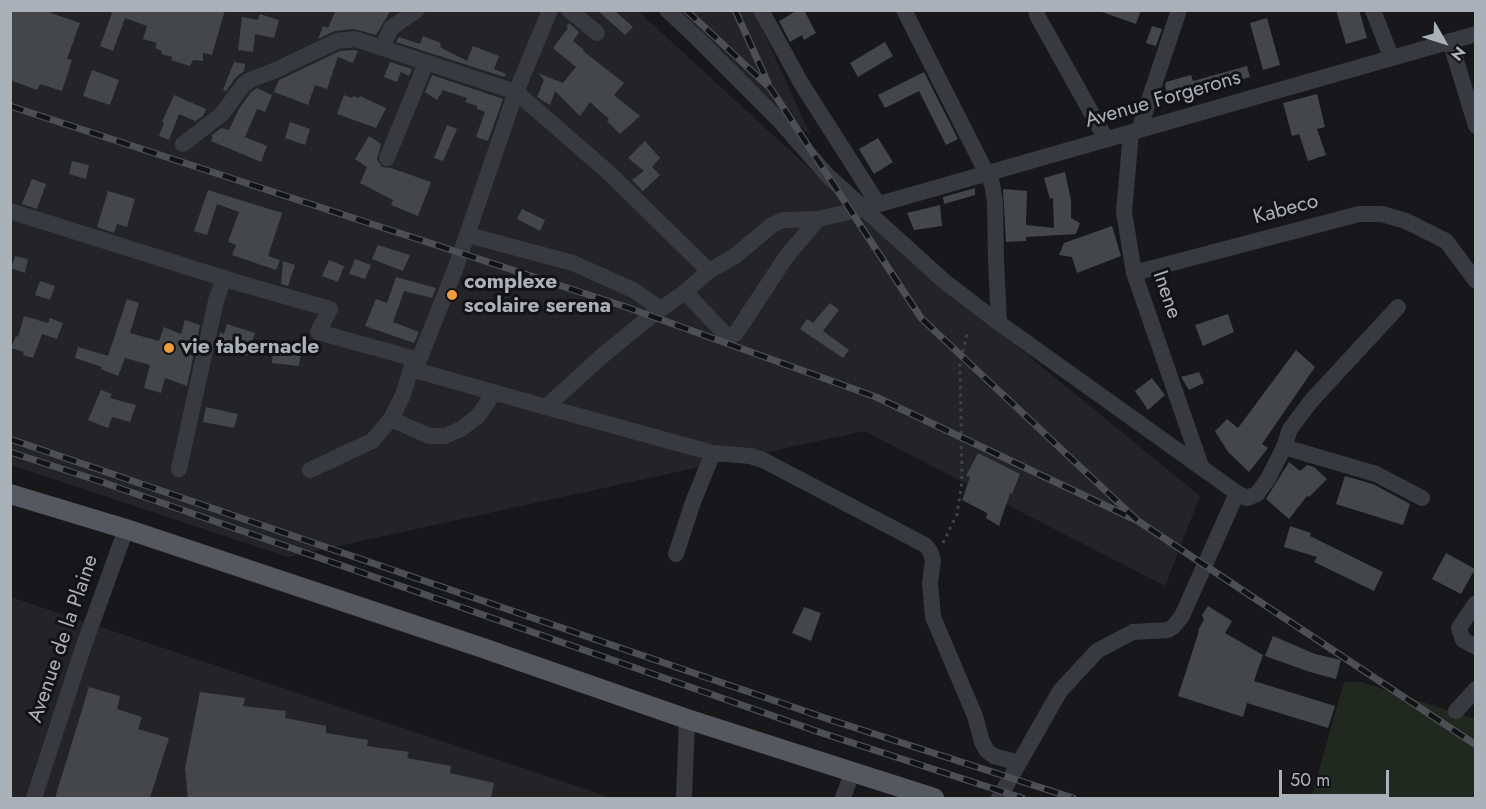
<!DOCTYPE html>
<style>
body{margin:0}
#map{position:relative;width:1486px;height:809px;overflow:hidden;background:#18181a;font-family:Jost,sans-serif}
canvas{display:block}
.frame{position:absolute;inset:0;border:12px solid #aab1b9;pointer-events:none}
.north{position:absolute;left:1414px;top:12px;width:60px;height:60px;-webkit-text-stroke:4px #131315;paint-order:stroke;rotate:129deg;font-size:16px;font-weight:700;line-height:24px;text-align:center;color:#aab1b9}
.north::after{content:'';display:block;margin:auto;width:21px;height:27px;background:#aab1b9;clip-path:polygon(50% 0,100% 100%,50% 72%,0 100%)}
.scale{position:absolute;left:1279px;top:770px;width:110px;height:27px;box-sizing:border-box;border:3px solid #aab1b9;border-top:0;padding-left:8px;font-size:18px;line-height:21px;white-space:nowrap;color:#aab1b9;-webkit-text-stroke:4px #131315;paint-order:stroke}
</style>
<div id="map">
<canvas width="1486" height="809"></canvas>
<div class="frame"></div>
<div class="north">N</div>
<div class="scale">50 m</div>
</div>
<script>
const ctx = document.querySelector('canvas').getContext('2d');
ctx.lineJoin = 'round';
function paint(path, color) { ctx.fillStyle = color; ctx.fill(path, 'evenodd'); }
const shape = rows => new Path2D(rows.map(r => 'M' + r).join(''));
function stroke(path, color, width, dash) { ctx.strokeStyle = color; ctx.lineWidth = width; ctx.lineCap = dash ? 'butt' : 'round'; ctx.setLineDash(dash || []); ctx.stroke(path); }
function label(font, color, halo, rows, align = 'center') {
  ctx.font = font + ' Jost,sans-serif'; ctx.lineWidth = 6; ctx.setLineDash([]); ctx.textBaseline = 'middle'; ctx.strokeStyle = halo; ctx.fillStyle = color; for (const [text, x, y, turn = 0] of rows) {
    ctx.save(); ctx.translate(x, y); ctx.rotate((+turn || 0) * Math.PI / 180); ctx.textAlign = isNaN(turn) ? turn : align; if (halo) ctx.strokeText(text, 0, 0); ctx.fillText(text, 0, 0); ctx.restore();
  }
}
const built = shape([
 [637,10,894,246,1200,496,1165,586,864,431,288,557,11,465,11,11],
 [672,11,754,11,811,136],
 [11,597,612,798,11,798]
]);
const green = shape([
 [1344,682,1361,682,1475,719,1475,798,1311,798]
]);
const building = shape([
 [10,10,52,10,51,13,80,23,67,59,72,60,62,91,40,84,37,90,10,80],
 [108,10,225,10,212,55,203,53,203,61,193,60,190,66,171,60,172,57,161,54,162,51,155,48,157,43,143,39,147,26,125,18,113,51,100,46,112,13],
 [336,10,391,10,376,35,354,29,335,31,318,39,323,26,328,28],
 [597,10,614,10,633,27,625,35],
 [798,10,804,10,816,33,804,40,802,35,790,42,779,21],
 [1102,10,1141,10,1136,24,1102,12],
 [1336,10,1359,10,1367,38,1346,44],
 [260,14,279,20,274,38,255,34,253,52,238,50,242,17,258,20],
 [1267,18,1280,65,1263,70,1250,23],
 [569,23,579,32,573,41,584,50,583,51,624,83,614,95,640,116,620,134,607,121,609,119,590,102,580,116,555,91,550,105,537,97,544,80,538,73,563,83,576,67,553,48,568,28,566,27],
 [1152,26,1162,29,1156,46,1146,43],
 [423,36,441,43,440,47,467,61,473,46,499,56,494,69,506,74,504,77,396,42,399,37,420,44],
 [885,42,893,56,858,77,850,63],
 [354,50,358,51,353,63,338,57,327,89,315,85,308,105,274,92,279,80,340,51],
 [234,62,245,64,244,71,236,77,226,91,223,90],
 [390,62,412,69,409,76,401,72,397,82,384,77],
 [1247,66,1250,77,1169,100,1165,86,1166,82,1191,75,1193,81],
 [92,70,119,80,110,105,83,96],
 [924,72,958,139,946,145,919,91,885,108,878,95],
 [432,75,503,99,488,141,476,137,485,112,477,109,477,106,465,102,467,98,443,90,437,100,425,92],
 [257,88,272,95,265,112,257,109,245,137,267,146,261,162,211,141,213,137,211,136,221,128,229,130,239,109,251,92],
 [1317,94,1325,127,1317,129,1326,155,1308,161,1299,134,1292,136,1283,103],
 [174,95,206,109,203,116,195,121,179,114,169,140,159,136,164,123,162,122],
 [344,95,352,98,353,96,359,98,360,96,386,108,376,128,337,114],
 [290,122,310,129,305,145,285,138],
 [447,125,457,129,443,161,434,158],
 [369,136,381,144,377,159,382,167,391,168,431,182,418,216,391,205,393,200,360,183,367,167,355,159],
 [878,138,893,162,874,174,859,149],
 [645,141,660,158,652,167,660,175,643,191,632,180,644,171,628,158],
 [72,161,89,165,86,179,69,174],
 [1065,172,1071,200,1071,218,1080,223,1076,234,1026,237,1026,241,1006,242,1003,189,1027,191,1026,225,1054,228,1053,198,1050,199,1044,178],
 [32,179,46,184,37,209,22,204],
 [975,188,975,195,944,204,943,197],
 [208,190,282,213,268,256,280,260,276,270,232,255,236,245,228,242,239,212,217,204,207,235,194,231],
 [108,191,135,199,127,227,117,224,114,233,97,227],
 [940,205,942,226,914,230,907,213],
 [522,209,545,220,540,231,517,219],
 [1112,226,1121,256,1077,273,1072,257,1059,255,1064,243],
 [378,245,410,255,403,271,372,259],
 [15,256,28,259,25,273,11,268],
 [355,259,371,265,365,279,349,274],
 [329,260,344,266,338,282,322,276],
 [283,261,295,265,288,286,281,284],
 [396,277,436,288,432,298,404,291,393,322,419,332,414,343,365,326,376,299,387,303],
 [40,281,55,286,50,300,35,295],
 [127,299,139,303,130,333,159,341,164,327,181,334,185,320,200,325,187,386,165,378,161,393,144,388,150,365,125,358,118,376,101,369,102,367,75,358,78,347,108,356],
 [830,303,839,310,823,331,849,350,843,358,800,329,807,319,813,323],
 [1228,314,1234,332,1203,346,1195,325],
 [24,316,48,323,50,318,63,323,57,339,42,334,33,358,23,355,24,352,11,348,16,336,18,337],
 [227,324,255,333,247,356,217,346,220,332,224,334],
 [273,350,301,352,299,366,272,363],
 [1296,350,1315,367,1262,444,1268,448,1249,472,1228,452,1215,431,1227,419,1238,428],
 [1199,372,1204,383,1189,390,1181,377],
 [1152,378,1165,395,1148,410,1135,391],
 [101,390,112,394,110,398,136,405,130,422,112,417,108,428,88,420],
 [206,407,238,414,234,428,203,422],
 [978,453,1020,474,1012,494,1010,493,999,526,986,518,987,513,962,500,970,477,966,476],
 [1289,462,1300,471,1307,465,1314,467,1327,479,1309,497,1307,496,1289,519,1266,499],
 [1345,476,1373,484,1410,504,1403,525,1336,504],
 [1290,526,1311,533,1310,536,1383,572,1374,591,1314,562,1317,557,1284,547],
 [1446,553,1475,569,1461,594,1432,579],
 [1208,606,1232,621,1225,633,1263,655,1254,681,1335,706,1328,728,1247,703,1243,717,1178,696,1199,631,1198,630,1204,620,1202,615],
 [804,607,821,613,811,641,792,633],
 [1273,636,1315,654,1341,660,1336,679,1310,672,1265,656],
 [89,687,120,696,117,709,142,717,138,729,169,738,150,798,55,798],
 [200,692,245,698,243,706,286,711,285,718,326,726,326,733,368,740,367,746,409,752,407,758,451,766,450,773,494,783,491,798,188,798,185,768]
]);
const path = shape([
 [943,543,957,514,962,482,960,363,968,330]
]);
const minor = shape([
 [569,10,597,33],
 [667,10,698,39,779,120,828,176,944,281,999,323,1237,493,1247,498,1257,494,1268,479,1284,447,1290,429,1312,400,1398,307],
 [761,10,801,83,878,204],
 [904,10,992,184,995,202,996,260,999,323],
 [1036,10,1038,17,1106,139],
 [1373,10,1391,57],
 [1450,41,1476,126],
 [382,47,391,28,417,10],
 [1139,130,1179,10],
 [1131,132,1124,212,1134,273,1201,466],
 [183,144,222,114,244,84,250,80,276,70,337,41,355,39,516,92,608,172,709,271,735,256,772,225,783,220,818,219,862,209,1476,34],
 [387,158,426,63],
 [10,211,239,283,330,309,318,332,419,360],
 [468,235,573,263,633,290,661,309],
 [1134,273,1359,214,1382,214,1406,221,1446,241,1476,281],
 [685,292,726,335,730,337,736,333,786,257,818,219],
 [411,369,546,407,602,356,651,316,685,292,709,271],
 [546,407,713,453,693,502,676,554],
 [391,419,429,436,445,436,461,429,478,416,494,393],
 [1284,447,1376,474,1422,498],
 [713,453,750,456,763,460,925,545,930,551,933,560,930,583,933,617,975,716,982,742,987,751,994,756,1019,763],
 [179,469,216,301,224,278],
 [310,470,372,441,391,419,403,395,411,369,419,360,457,264,516,92,550,10],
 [1476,603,1459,628,1463,640,1476,647],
 [1456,711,1476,689],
 [34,798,83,648,126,529],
 [684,798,687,719],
 [843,798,852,772],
 [999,798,1060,691,1097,651,1133,632,1168,630,1173,627,1182,616,1237,493]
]);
const major = shape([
 [10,494,126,529,480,647,687,719,934,798]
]);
const rail = shape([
 [686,10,771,89,921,318,1138,521,1476,745],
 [735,10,768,83],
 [10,106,626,307,876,397,1138,521],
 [10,439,828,719,1073,798],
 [10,452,99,481,822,733,1022,798]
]);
const markers = [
 [452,295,6,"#f19d38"],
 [169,348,6,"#f19d38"]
];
const streetNames = [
 ["Avenue Forgerons",1163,100,-16],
 ["Kabeco",1286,210,-15],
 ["Inene",1166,295,71],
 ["Avenue de la Plaine",64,639,-71]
];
const poiNames = [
 ["complexe",464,283],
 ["scolaire serena",464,307],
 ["vie tabernacle",181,348]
];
paint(built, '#242427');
paint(green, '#202820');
paint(building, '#44464a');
stroke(path, '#3f4246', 3, [3, 4.5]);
stroke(minor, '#393a3f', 16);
stroke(major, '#55585e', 20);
stroke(rail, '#4c4f54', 7);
stroke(rail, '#131315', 4.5, [14]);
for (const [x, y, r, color] of markers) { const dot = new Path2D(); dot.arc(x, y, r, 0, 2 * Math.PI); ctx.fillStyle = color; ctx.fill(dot); stroke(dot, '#131315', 2); }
label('21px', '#aab1b9', '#131315', streetNames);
label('bold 21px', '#aab1b9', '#131315', poiNames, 'left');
</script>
